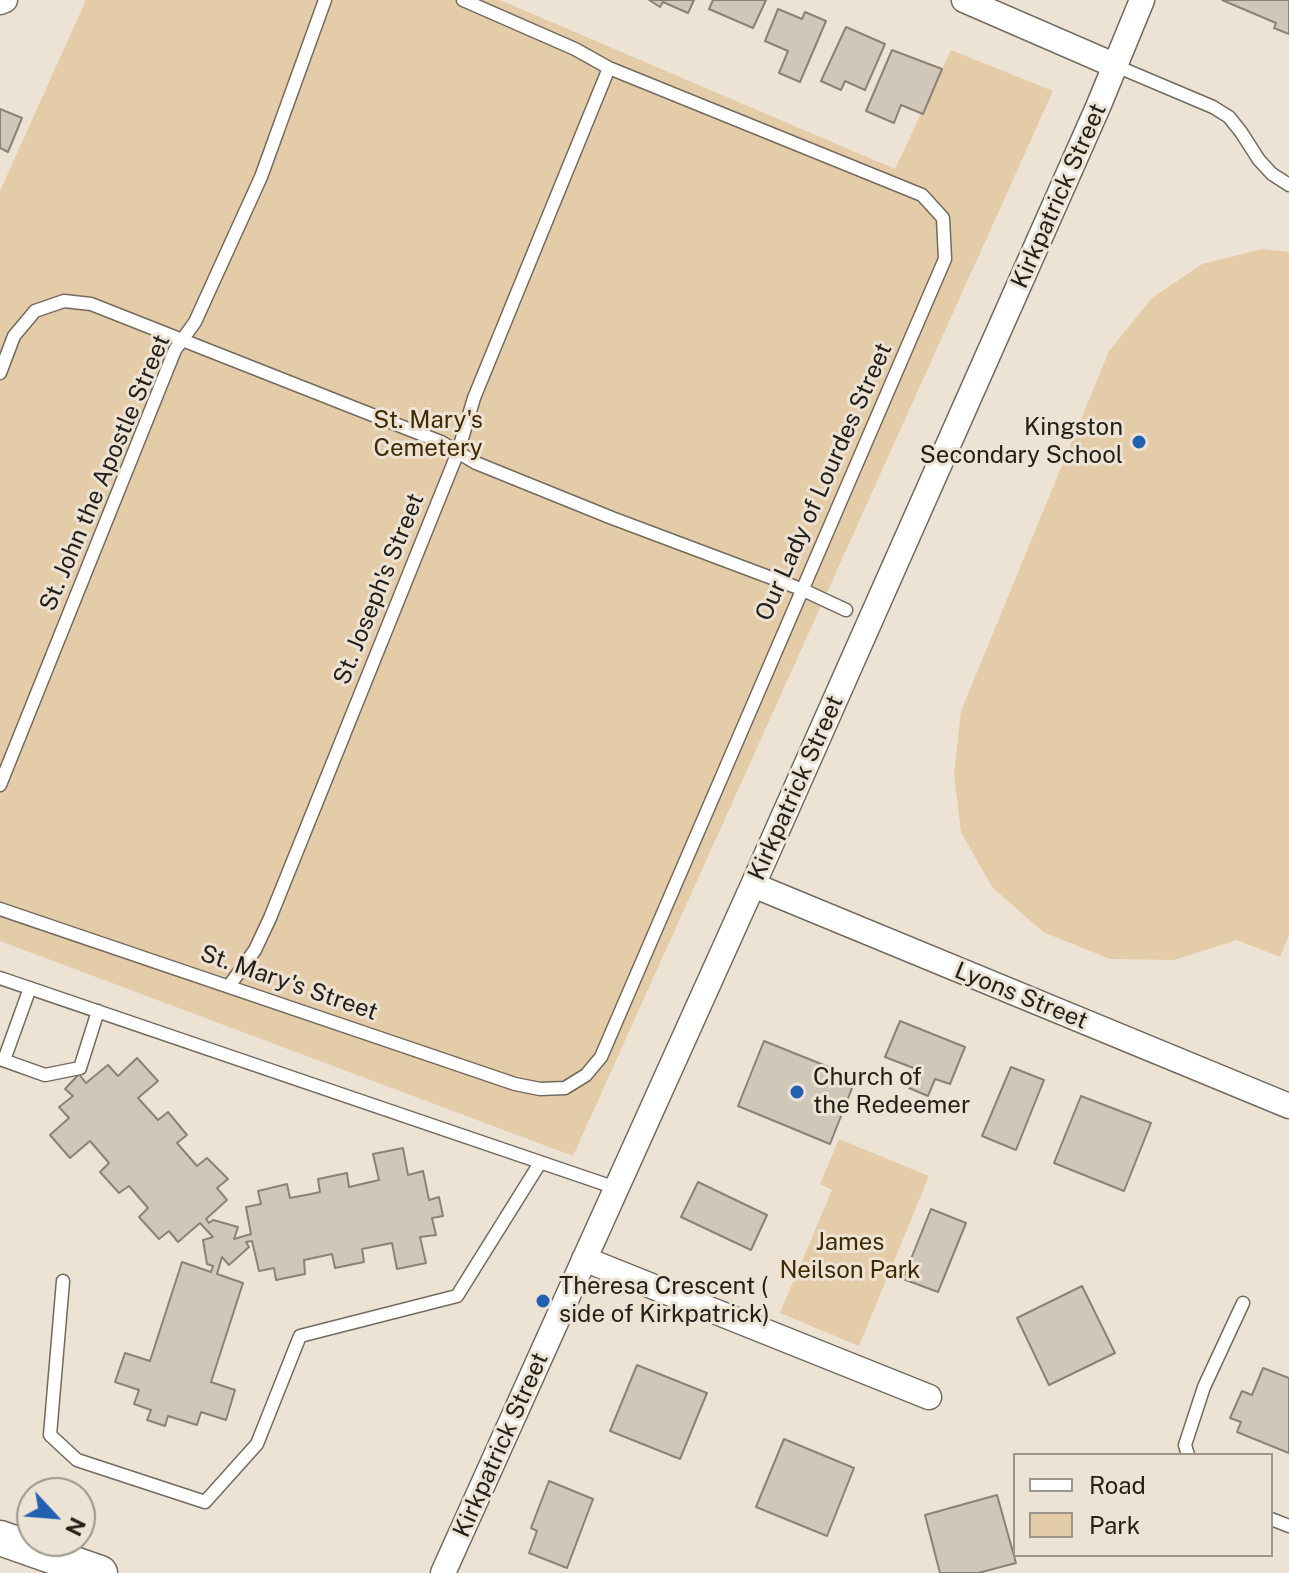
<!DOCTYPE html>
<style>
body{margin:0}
#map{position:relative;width:1289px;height:1573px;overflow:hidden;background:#ede3d5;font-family:"Public Sans",sans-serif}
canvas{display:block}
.legend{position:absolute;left:1013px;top:1453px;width:260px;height:104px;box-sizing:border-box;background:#ede3d5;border:2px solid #9c958b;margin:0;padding:10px 14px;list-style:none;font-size:24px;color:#23201b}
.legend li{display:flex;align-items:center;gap:16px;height:40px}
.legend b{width:40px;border:2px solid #9c958b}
.north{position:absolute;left:16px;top:1477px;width:80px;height:80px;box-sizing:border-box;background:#ede3d5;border:2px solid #9c958b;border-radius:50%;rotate:116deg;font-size:22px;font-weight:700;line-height:32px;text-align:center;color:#23201b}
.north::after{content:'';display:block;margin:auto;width:28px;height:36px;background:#2261b2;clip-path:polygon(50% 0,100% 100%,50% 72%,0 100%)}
</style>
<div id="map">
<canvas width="1289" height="1573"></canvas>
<ul class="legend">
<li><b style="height:10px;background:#fff"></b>Road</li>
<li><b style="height:22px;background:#e5cca9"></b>Park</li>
</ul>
<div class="north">N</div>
</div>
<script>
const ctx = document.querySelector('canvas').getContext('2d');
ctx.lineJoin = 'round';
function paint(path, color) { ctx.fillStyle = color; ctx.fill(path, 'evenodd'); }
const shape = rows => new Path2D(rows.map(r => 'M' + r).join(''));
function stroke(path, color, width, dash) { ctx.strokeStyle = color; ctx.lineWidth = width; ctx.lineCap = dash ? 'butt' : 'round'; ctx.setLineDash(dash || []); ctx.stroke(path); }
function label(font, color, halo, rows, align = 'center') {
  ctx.font = font + ' "Public Sans",sans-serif'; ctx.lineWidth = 6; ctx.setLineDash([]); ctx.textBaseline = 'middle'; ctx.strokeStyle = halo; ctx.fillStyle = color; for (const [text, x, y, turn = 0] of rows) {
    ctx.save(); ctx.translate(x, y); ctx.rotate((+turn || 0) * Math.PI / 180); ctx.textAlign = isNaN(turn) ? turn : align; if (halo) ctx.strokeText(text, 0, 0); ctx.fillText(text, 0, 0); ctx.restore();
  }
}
const green = shape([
 [86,0,500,0,895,169,951,50,1053,91,573,1156,0,941,0,191],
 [1262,249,1289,252,1289,935,1280,957,1237,940,1174,960,1110,959,1043,932,992,887,961,832,954,774,961,711,1109,351,1152,298,1202,264],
 [839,1139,929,1176,859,1346,780,1313,832,1190,820,1184]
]);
const building = shape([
 [649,0,694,0,688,13,663,2,660,7,649,0],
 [713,0,766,0,753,28,709,9,713,0],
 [1222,0,1289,0,1289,34,1274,28,1276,23,1222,0],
 [778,9,802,19,805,12,826,21,800,82,779,73,788,51,765,41,778,9],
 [846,27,885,44,865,90,845,81,841,90,821,81,846,27],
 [892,50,942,69,923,114,901,105,894,123,866,111,892,50],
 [0,109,22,118,8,152,0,148,0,109],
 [900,1021,965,1047,950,1084,935,1079,928,1096,909,1088,916,1069,885,1057,900,1021],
 [764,1041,856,1078,830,1144,738,1106,764,1041],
 [137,1058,158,1081,138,1098,158,1120,168,1112,187,1135,177,1143,197,1166,207,1158,228,1179,217,1188,227,1200,206,1219,209,1223,213,1220,238,1227,234,1239,251,1234,246,1207,261,1204,258,1191,287,1184,290,1198,311,1194,320,1192,318,1179,347,1173,349,1187,379,1180,373,1154,403,1148,408,1175,423,1171,429,1200,439,1197,443,1216,432,1218,436,1235,420,1237,426,1263,397,1269,392,1243,362,1249,364,1262,335,1268,332,1254,304,1260,305,1274,276,1280,274,1268,259,1271,252,1241,246,1242,249,1247,229,1265,222,1257,217,1274,243,1283,211,1382,235,1390,226,1420,201,1412,197,1425,168,1416,165,1426,147,1420,151,1410,134,1404,139,1390,115,1382,125,1353,150,1361,182,1262,211,1272,213,1266,207,1264,203,1240,213,1237,200,1223,178,1242,169,1231,159,1239,139,1217,148,1208,129,1186,119,1193,100,1172,109,1163,90,1141,70,1158,50,1135,69,1118,59,1107,73,1096,65,1089,79,1074,86,1083,108,1065,118,1076,137,1058],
 [1011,1067,1044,1080,1016,1150,982,1136,1011,1067],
 [1081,1096,1151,1123,1124,1191,1054,1163,1081,1096],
 [698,1182,767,1215,751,1250,681,1217,698,1182],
 [931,1209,966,1223,938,1292,903,1279,931,1209],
 [1082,1286,1115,1353,1049,1385,1017,1318,1082,1286],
 [637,1365,707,1393,680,1459,610,1431,637,1365],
 [1263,1368,1289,1378,1289,1453,1237,1432,1241,1422,1230,1418,1242,1391,1252,1395,1263,1368],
 [784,1439,854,1468,827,1536,756,1507,784,1439],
 [549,1481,593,1499,567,1568,529,1553,537,1531,531,1528,549,1481],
 [997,1495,1016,1563,978,1573,940,1573,925,1515,997,1495]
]);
const lane = shape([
 [1116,66,1213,107,1229,117,1241,132,1259,160,1272,174,1289,185],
 [0,373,14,336,35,311,64,301,91,304,441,442,476,463,612,518,801,589,846,610],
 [0,785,175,350,195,322,261,177,325,0],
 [0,909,515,1084,540,1089,565,1088,586,1075,601,1057,945,259,943,218,922,195,609,68,575,49,463,0],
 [0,978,616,1188],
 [229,986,255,950,270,918,458,452,474,398,609,68],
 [0,1059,45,1075,80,1068,98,1011],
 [4,1060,30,988],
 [63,1281,50,1435,77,1460,205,1502,257,1444,300,1336,457,1296,540,1163],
 [1188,1455,1185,1445,1204,1387,1243,1303],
 [1271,1519,1289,1526]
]);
const street = shape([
 [964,0,1116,66],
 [0,2,5,0],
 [753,885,1289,1106],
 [584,1259,929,1397],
 [443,1573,753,885,1098,107,1142,0]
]);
const secondary = shape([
 [0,1538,100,1573]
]);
const markers = [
 [1139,442,8,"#2261b2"],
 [797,1092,8,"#2261b2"],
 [543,1301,8,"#2261b2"]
];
const streetNames = [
 ["Kirkpatrick Street",1059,196,-66],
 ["St. John the Apostle Street",105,473,-67],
 ["Our Lady of Lourdes Street",824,482,-66],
 ["St. Joseph's Street",379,589,-68],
 ["Kirkpatrick Street",796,788,-66],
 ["St. Mary's Street",289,983,19],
 ["Lyons Street",1021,996,22],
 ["Kirkpatrick Street",501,1445,-66]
];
const parkNames = [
 ["St. Mary's",428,421],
 ["Cemetery",428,449],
 ["James",850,1243],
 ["Neilson Park",850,1271]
];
const poiNames = [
 ["Kingston",1123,428,"right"],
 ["Secondary School",1123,456,"right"],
 ["Church of",813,1078],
 ["the Redeemer",813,1106],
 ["Theresa Crescent (",559,1287],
 ["side of Kirkpatrick)",559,1315]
];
paint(green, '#e5cca9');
paint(building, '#d1c7b9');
stroke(building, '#8b8276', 2);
stroke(lane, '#736a5e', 15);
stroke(street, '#736a5e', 27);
stroke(secondary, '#736a5e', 37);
stroke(lane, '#fff', 12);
stroke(street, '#fff', 24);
stroke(secondary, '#fff', 34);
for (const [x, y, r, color] of markers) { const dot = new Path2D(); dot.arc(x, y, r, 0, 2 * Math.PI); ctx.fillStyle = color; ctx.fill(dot); stroke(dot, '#ede3d5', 3); }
label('24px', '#23201b', '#ede3d5', streetNames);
label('24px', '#412a00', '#ede3d5', parkNames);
label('24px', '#23201b', '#ede3d5', poiNames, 'left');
</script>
